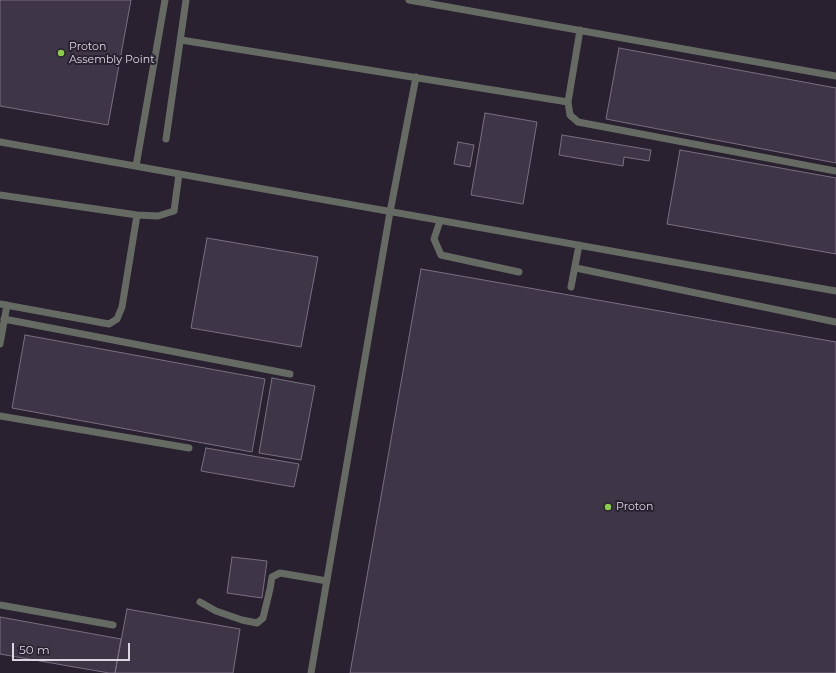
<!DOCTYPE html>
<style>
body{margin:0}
#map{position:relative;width:836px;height:673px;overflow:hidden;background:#292030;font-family:Montserrat,sans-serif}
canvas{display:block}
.scale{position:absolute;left:12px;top:643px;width:118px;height:18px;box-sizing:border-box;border:2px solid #dcd6e1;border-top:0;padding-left:5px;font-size:12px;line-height:14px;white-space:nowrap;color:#dcd6e1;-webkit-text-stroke:3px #292030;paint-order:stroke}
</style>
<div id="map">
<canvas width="836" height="673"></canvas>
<div class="scale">50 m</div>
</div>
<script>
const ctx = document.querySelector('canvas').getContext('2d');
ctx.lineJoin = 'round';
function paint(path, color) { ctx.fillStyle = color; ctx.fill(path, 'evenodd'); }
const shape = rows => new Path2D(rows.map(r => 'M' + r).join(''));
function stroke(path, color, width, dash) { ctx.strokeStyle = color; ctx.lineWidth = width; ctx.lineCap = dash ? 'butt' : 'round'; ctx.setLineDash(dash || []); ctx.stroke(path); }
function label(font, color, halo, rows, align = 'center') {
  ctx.font = font + ' Montserrat,sans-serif'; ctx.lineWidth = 4; ctx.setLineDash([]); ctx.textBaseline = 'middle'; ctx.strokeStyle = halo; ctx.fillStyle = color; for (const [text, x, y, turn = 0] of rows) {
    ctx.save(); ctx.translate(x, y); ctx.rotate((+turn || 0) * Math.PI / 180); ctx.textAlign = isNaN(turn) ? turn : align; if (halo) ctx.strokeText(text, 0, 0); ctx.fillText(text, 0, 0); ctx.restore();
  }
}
const building = shape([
 [0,0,131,0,108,125,0,106,0,0],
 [619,48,836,88,836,163,606,119,619,48],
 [485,113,537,122,523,204,471,195,485,113],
 [562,135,651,150,649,161,624,157,623,166,559,155,562,135],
 [458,142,474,145,470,167,454,164,458,142],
 [680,150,836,178,836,254,667,224,680,150],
 [207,238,318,257,301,347,191,328,207,238],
 [421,269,836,342,836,673,350,673,421,269],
 [25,335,265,379,252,452,12,408,25,335],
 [272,378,315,386,301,460,259,453,272,378],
 [206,448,299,464,294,487,201,471,206,448],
 [232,557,267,561,262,598,227,593,232,557],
 [127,609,240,629,233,673,115,673,127,609],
 [0,617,121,639,115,673,109,673,0,654,0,617]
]);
const lane = shape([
 [409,0,836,76],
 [580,30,568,102,570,115,578,122,836,171],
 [181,40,568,102],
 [166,139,186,0],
 [0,142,836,291],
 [136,166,165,0],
 [0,195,137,215,158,216,174,211,179,174],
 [440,221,434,239,441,255,519,272],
 [576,268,836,322],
 [571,287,579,245],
 [0,304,109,324,117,319,122,307,137,215],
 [4,319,290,374],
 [0,344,7,305],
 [0,416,189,448],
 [200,602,216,611,242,620,257,623,263,618,270,589,272,577,280,573,327,581],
 [0,605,113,625],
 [311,673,390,212,416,77]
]);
const markers = [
 [61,53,4,"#8ace47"],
 [608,507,4,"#8ace47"]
];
const poiNames = [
 ["Proton",69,47],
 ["Assembly Point",69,60],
 ["Proton",616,507]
];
paint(building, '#3e3546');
stroke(building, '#7a6f82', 1);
stroke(lane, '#656a62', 7);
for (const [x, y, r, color] of markers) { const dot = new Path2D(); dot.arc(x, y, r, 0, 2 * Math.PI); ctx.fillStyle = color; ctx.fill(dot); stroke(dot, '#292030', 1.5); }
label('11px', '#dcd6e1', '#292030', poiNames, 'left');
</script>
